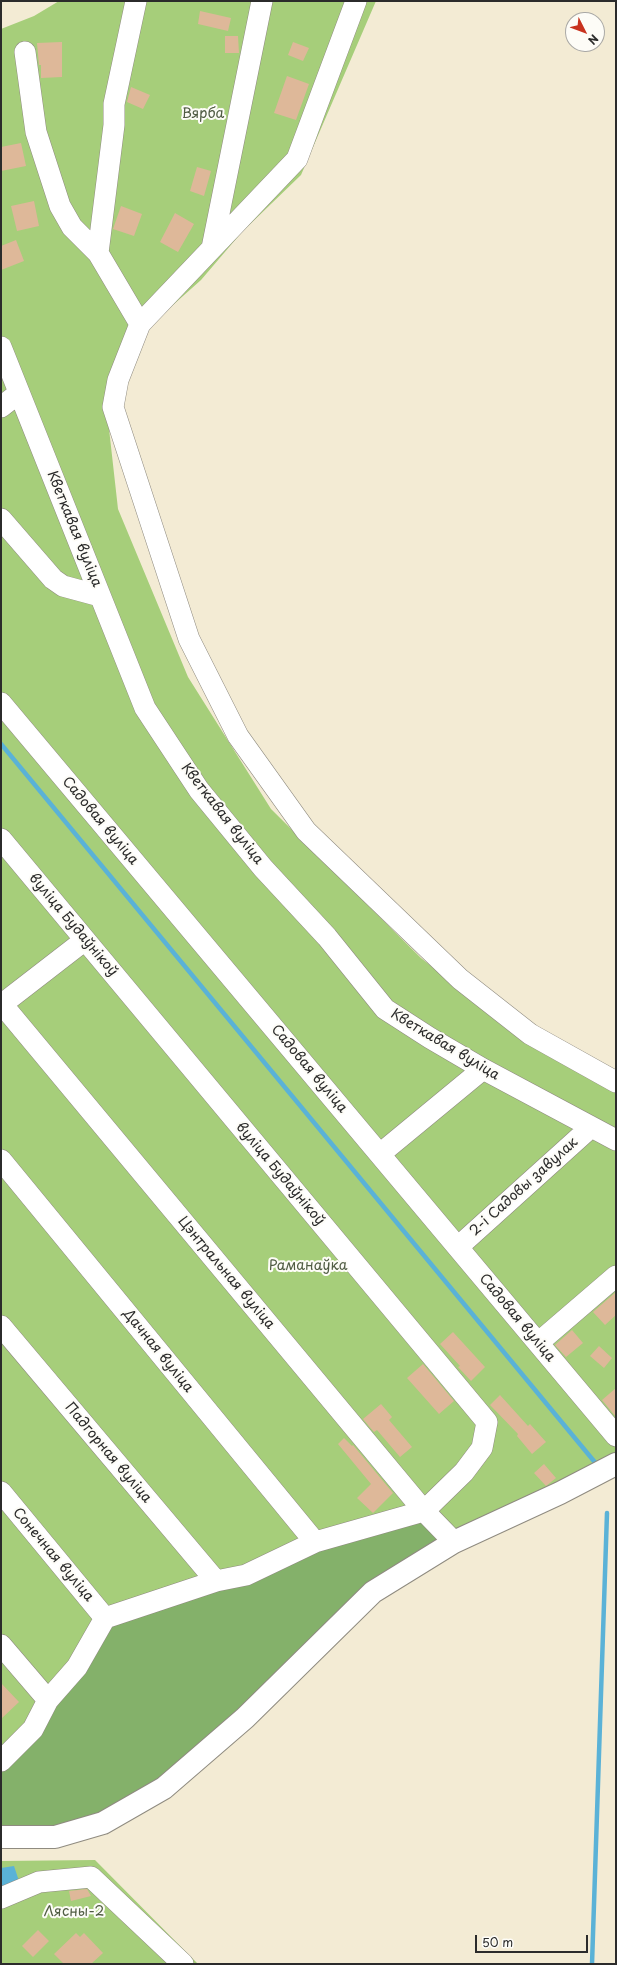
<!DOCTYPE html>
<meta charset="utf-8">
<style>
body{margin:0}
#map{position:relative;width:617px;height:1965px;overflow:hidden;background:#f3ebd4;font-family:"Playpen Sans",sans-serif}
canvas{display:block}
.frame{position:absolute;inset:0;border:2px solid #2b2b2b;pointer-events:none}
.north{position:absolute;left:565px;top:12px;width:40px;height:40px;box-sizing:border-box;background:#fdfcf7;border:1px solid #a9a8a5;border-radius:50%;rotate:132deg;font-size:11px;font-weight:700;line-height:16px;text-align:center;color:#2b2b2b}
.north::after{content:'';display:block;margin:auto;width:14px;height:18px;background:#c8321e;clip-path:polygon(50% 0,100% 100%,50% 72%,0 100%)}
.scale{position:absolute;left:475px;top:1935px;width:113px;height:18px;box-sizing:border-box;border:2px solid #2b2b2b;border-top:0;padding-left:5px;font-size:12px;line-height:14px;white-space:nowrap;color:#2b2b2b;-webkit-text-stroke:3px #fdfcf7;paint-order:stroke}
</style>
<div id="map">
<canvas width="617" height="1965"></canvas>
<div class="frame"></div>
<div class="north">N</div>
<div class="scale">50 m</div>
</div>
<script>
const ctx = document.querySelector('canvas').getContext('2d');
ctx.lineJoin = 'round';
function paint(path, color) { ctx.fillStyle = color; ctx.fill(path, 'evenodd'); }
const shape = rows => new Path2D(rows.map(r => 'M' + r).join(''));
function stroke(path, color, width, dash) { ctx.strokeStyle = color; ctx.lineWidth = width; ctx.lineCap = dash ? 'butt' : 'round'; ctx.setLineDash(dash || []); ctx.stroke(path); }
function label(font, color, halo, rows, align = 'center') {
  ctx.font = font + ' "Playpen Sans",sans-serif'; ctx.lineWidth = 4; ctx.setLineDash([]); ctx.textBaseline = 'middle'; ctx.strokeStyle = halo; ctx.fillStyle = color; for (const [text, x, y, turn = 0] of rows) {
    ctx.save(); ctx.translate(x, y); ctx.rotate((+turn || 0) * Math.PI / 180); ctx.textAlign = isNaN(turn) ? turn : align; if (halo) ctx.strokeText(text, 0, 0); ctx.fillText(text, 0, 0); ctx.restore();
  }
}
const green = shape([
 [59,1,376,1,301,175,242,232,201,280,155,321,135,316,106,402,118,509,188,677,271,809,421,958,511,1029,616,1086,616,1461,454,1542,1,1837,1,29,34,16],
 [95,1860,198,1964,1,1964,1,1861]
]);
const forest = shape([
 [424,1511,454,1542,373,1592,245,1718,103,1823,1,1837,1,1761,105,1618]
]);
const water = shape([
 [14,1866,19,1881,1,1889,1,1868]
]);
const stream = shape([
 [1,744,598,1466],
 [592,1964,607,1513]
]);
const building = shape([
 [200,11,231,18,228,31,198,24],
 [225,36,238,36,239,53,225,53],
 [62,42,62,77,41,78,41,65,39,65,37,43],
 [293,42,309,48,303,61,288,55],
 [287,76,309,84,296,120,274,113],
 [131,87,150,95,143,109,127,102],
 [21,143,26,166,1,171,1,147],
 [197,167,211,171,204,196,190,191],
 [34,201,39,226,17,231,11,206],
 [121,206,142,214,134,236,113,229],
 [175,213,194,224,178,252,160,242],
 [16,240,24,261,1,270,1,246],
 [616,1292,616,1315,605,1325,593,1312],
 [572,1330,583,1343,566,1357,555,1345],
 [453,1332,485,1367,471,1381,458,1367,460,1366,440,1344],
 [599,1346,612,1358,604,1368,590,1356],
 [423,1364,454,1401,439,1414,407,1378],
 [616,1388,616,1417,602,1400],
 [500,1395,528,1426,530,1424,546,1442,532,1454,517,1436,518,1434,490,1405],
 [381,1404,392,1417,389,1420,412,1447,400,1457,377,1430,374,1432,363,1419],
 [344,1438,352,1446,353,1445,393,1493,373,1513,357,1498,371,1484,338,1444],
 [544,1464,556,1478,546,1486,534,1473],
 [1,1683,19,1702,1,1719],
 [87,1889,91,1896,71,1901,69,1891],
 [38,1930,49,1941,33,1957,22,1946],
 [76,1933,80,1937,84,1933,103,1953,91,1964,64,1964,54,1954]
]);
const minor = shape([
 [356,1,297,159,140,324,118,380,113,407,189,639,238,736,306,831,460,979,530,1034,616,1082],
 [25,52,36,132,60,206,72,227,98,253,140,324],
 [212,248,262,1],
 [98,253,114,125,114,104,136,1],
 [1,347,145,708,199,790,263,868,327,937,385,1009,430,1038,483,1069,616,1140],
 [1,407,19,393],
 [1,519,53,579,63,586,100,596],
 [1,703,616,1436],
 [1,839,487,1422,482,1448,464,1472,424,1511,315,1542,246,1575,216,1581,105,1618,77,1667,48,1700,33,1729,1,1761],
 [1,1003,424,1511,454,1542],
 [1,1005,85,940],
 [380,1154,483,1069],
 [1,1160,315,1542],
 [458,1247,591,1127],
 [1,1326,216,1581],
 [538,1343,616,1276],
 [1,1492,105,1618],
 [1,1645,48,1700],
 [1,1898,39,1882,91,1877,183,1964]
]);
const major = shape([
 [1,1837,55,1837,103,1823,164,1788,245,1718,373,1592,454,1542,560,1493,616,1464]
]);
const parkNames = [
 ["Вярба",203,114],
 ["Раманаўка",308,1266],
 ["Лясны-2",74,1912]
];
const streetNames = [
 ["Кветкавая вуліца",74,529,68],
 ["Кветкавая вуліца",222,814,52],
 ["Садовая вуліца",100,821,50],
 ["вуліца Будаўнікоў",73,925,50],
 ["Кветкавая вуліца",445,1045,31],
 ["Садовая вуліца",309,1069,50],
 ["вуліца Будаўнікоў",280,1174,50],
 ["2-і Садовы завулак",524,1187,-42],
 ["Цэнтральная вуліца",226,1273,50],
 ["Садовая вуліца",517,1318,50],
 ["Дачная вуліца",158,1351,51],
 ["Падгорная вуліца",108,1453,50],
 ["Сонечная вуліца",53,1555,50]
];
paint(green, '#a6ce7a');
paint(forest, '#84b16a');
paint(water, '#5ab2d7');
stroke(stream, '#5ab2d7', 4.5);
paint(building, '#deb899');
stroke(minor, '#8f8b80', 22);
stroke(major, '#8f8b80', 24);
stroke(minor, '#fff', 21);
stroke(major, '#fff', 22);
label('14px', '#505c43', '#fdfcf7', parkNames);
label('14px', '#2b2b2b', '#fdfcf7', streetNames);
</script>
